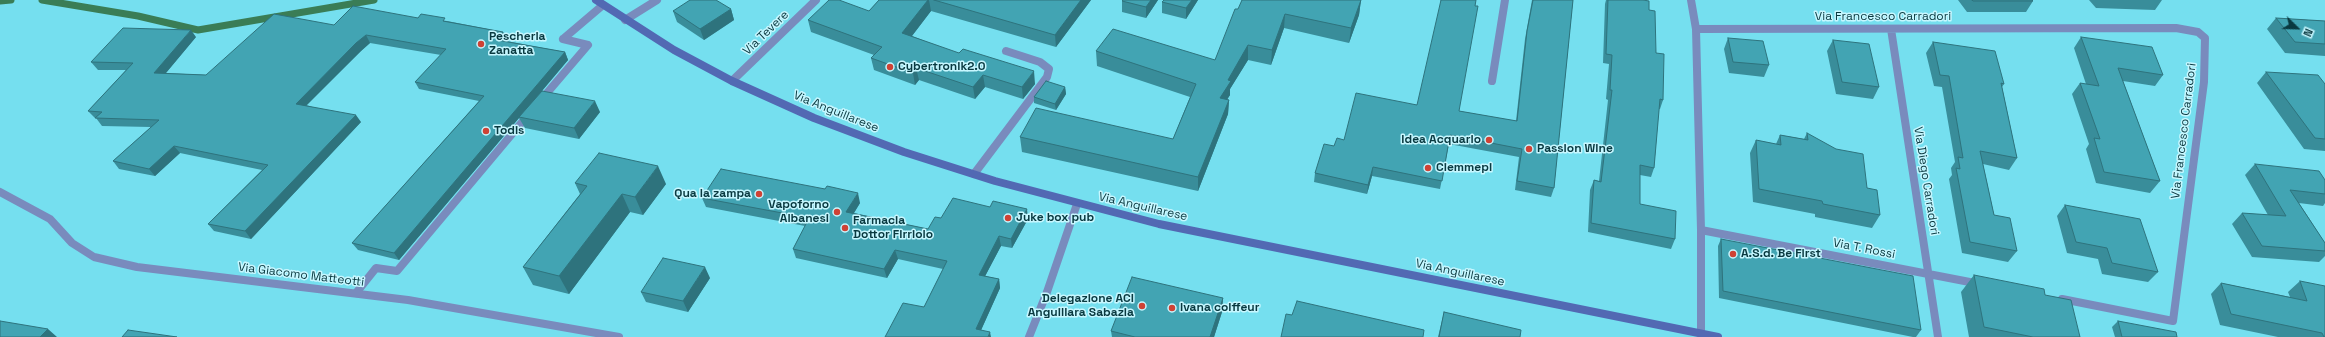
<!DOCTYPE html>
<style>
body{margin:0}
#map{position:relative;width:2325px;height:337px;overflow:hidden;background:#75dfef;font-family:"Space Grotesk",sans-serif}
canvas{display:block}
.north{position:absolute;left:2277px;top:8px;width:40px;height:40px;-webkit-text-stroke:3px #c7f7ff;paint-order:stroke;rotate:113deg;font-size:11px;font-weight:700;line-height:16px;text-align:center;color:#093940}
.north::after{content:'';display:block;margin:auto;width:14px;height:18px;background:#093940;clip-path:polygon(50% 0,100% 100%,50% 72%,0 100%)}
</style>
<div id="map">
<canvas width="2325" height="337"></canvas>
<div class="north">N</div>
</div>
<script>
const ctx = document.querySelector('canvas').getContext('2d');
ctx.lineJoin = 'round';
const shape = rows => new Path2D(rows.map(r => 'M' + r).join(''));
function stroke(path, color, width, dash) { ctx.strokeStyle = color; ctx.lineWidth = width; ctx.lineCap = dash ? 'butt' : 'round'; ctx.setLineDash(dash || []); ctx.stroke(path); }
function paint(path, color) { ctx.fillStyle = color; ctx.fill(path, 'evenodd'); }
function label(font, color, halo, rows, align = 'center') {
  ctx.font = font + ' "Space Grotesk",sans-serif'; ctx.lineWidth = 3; ctx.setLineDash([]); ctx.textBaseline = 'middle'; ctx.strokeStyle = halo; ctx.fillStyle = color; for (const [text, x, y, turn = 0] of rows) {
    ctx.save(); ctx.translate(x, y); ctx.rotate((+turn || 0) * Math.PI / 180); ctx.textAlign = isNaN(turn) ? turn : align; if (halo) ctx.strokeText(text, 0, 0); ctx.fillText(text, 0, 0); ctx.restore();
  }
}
const stream = shape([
 [42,0,138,16,198,30,374,0],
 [0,1,11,0]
]);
const service = shape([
 [563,39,603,5],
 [541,100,588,45,563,39],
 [356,293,376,268,397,271,528,115]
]);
const minor = shape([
 [1691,0,1696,29,1701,230,1980,284],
 [625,20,657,0],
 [1696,29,2176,28,2198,32,2205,38,2204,82,2173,321,2062,299],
 [1891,29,1938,337],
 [732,81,816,0],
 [1492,81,1505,0],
 [974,174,1047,77,1049,69,1040,62,1006,51],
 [0,192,50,219,72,243,94,257,137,267,408,300,619,337],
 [1701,230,1701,333],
 [1029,337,1047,292,1077,204]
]);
const secondary = shape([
 [596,0,674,50,732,81,814,118,904,152,995,181,1159,224,1718,337]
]);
const wall = shape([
 [879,0,1091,0,1056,47,931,11,912,36,1035,84,1023,99,985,87,975,99,919,80,915,85,874,70,871,58,874,55,811,32,808,20,869,11],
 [1123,0,1158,0,1146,18,1122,12,1122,1],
 [1164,0,1198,0,1186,19,1162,13,1162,2],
 [1361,0,1359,15,1349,43,1284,28,1271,65,1248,60,1230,89,1230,95,1227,99,1229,100,1228,114,1198,191,1022,152,1020,137,1173,139,1190,97,1097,66,1096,51,1215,60,1238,9],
 [1532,0,1573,0,1554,188,1551,197,1515,190,1519,157,1449,144,1440,189,1372,176,1367,194,1314,182,1315,173,1334,146,1344,140,1417,105,1459,111,1516,121,1525,39],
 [1606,0,1643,0,1649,10,1663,100,1660,109,1659,109,1654,168,1651,177,1640,175,1640,204,1675,239,1671,249,1588,232,1590,190,1594,180,1599,181,1608,100,1606,99,1609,64,1603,63,1605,4],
 [1958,0,2032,0,2033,1,2026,12,1967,12],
 [2089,0,2162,0,2155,10,2096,8],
 [731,9,734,20,704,40,677,22,673,11],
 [418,18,447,21,503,32,507,40,506,41,565,52,568,60,542,91,600,112,579,139,525,128,519,118,399,260,358,250,352,243,479,101,419,89,415,82,441,55,370,43,361,51,306,105,361,122,251,239,214,231,208,224,262,170,180,153,155,176,119,169,113,161,151,127,102,126,96,118,95,118,88,111,126,70,98,70,91,62,196,37,166,73,206,75,334,25],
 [2276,18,2325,21,2325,56,2285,53,2267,29],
 [2081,37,2163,75,2155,86,2123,81,2160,181,2150,193,2096,183,2086,149,2089,144,2072,94,2080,83,2086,84,2074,48],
 [1728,38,1769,65,1764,77,1729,73,1724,49],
 [1833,40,1879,87,1873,99,1836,94,1827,51],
 [1933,42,2004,84,2002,87,2017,158,2009,170,1983,164,1994,215,2017,251,2008,262,1962,253,1949,179,1952,175,1951,168,1955,162,1942,87,1934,86,1926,53],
 [2266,72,2325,84,2325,151,2304,149,2257,83],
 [1065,87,1066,94,1056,110,1034,103,1034,97],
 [1807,133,1867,188,1880,215,1872,228,1815,217,1815,214,1753,202,1750,153,1756,140,1776,144,1780,135,1804,139],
 [2255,164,2325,180,2325,203,2323,206,2299,203,2325,243,2325,256,2319,262,2252,257,2232,224,2242,213,2268,215,2245,175],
 [575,183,666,184,643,215,630,212,569,294,533,285,523,267,580,194],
 [702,198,860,203,854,213,928,229,941,218,1028,219,1012,248,1001,246,985,276,999,279,1000,288,981,330,991,337,924,307,943,269,898,259,887,278,796,258,793,249,805,226,706,207],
 [2065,205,2158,272,2148,282,2102,274,2098,259,2067,253,2057,216],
 [1721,239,1921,330,1916,337,1913,337,1719,298,1718,246],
 [1974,275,2045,295,2080,337,1969,337,1961,292],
 [710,278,688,312,646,302,641,292],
 [2300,281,2325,337,2278,337,2220,325,2211,294,2221,283,2290,297,2288,292],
 [1223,298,1222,312,1214,337,1112,337,1111,331],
 [1444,312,1520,337,1438,337],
 [2118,321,2177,337,2115,337,2112,327]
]);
const shadedWall = shape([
 [928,0,929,0,931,11,905,45,902,33],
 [1081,0,1091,0,1056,47,1055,35],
 [1151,0,1158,0,1146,18,1146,7],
 [1192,0,1198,0,1186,19,1186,8],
 [1361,0,1359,15,1349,43,1351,28],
 [731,9,734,20,704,40,700,29],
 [1285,14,1284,28,1271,65,1272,50],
 [191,30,196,37,160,80,154,73],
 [503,32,507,40,500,47,497,40],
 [366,35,370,43,361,51,301,111,296,104,356,43],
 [1248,45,1248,60,1230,89,1230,95,1219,113,1220,98,1228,80],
 [565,52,568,60,399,260,394,253],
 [916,68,919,80,915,85,913,73],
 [1034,71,1035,84,1023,99,1022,87],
 [983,75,985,87,975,99,973,87],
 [1065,87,1066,94,1056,110,1055,104],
 [1229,100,1228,114,1198,191,1198,177],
 [595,101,600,112,579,139,574,128],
 [356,115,361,122,251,239,245,231],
 [174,146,180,153,155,176,149,169],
 [658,166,666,184,643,215,635,197],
 [1373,167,1372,176,1367,194,1368,185],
 [858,193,860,203,849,221,846,212],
 [622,194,630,212,569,294,559,276],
 [1027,209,1028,219,1012,248,1011,239],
 [999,236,1001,246,981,284,979,275],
 [895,250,898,259,887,278,884,269],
 [705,267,710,278,688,312,683,301],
 [999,279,1000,288,978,337,976,329],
 [1223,298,1222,312,1214,337,1210,337],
 [48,329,57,337,40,337],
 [990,332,991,337,988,337]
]);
const building = shape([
 [690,0,716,0,731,9,700,29,673,11,690,0],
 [829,0,839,0,869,11,879,0,928,0,902,33,959,53,963,49,1034,71,1022,87,983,75,973,87,916,68,913,73,871,58,882,47,808,20,829,0],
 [934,0,1081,0,1055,35,934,0],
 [1123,0,1151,0,1146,7,1122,1,1123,0],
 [1164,0,1192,0,1186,8,1162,2,1164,0],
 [1242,0,1361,0,1351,28,1285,14,1272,50,1248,45,1228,80,1231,81,1220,98,1229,100,1198,177,1020,137,1036,108,1173,139,1196,84,1096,51,1113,29,1215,60,1235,9,1238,9,1242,0],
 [1441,0,1476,0,1475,6,1478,6,1459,111,1517,121,1527,31,1533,0,1573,0,1554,188,1517,181,1522,149,1450,135,1442,181,1373,167,1368,185,1315,173,1324,144,1334,146,1337,138,1344,140,1356,93,1417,105,1441,0],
 [1608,0,1643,0,1649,1,1649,10,1655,11,1656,53,1664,54,1663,100,1660,99,1654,168,1640,165,1640,204,1676,211,1675,239,1591,223,1594,180,1601,182,1612,90,1610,90,1612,55,1606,54,1608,0],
 [1972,0,2032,0,2033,1,1973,1,1972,0],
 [353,6,418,18,421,14,445,18,443,21,503,32,497,40,565,52,394,253,352,243,484,96,415,82,446,49,366,35,356,43,296,104,356,115,245,231,208,224,268,165,174,146,149,169,113,161,159,120,95,118,102,112,88,111,133,63,91,62,123,28,191,30,154,73,206,75,274,14,334,25,353,6],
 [2276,18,2325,21,2325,44,2295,42,2276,18],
 [2081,37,2152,47,2163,75,2118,68,2160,181,2104,172,2094,138,2100,139,2080,83,2099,86,2081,37],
 [1728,38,1763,41,1769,65,1733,62,1728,38],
 [1833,40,1869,44,1879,87,1842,82,1833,40],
 [1933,42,1995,51,2004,84,2001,83,2017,158,1980,151,1994,215,2010,218,2017,251,1970,242,1956,168,1960,169,1958,157,1963,158,1949,76,1940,75,1933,42],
 [2266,72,2318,75,2325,84,2325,139,2315,138,2266,72],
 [1046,81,1065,87,1055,104,1034,97,1046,81],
 [542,91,595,101,574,128,519,117,542,91],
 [1807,133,1836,149,1863,154,1867,188,1877,190,1880,215,1823,204,1822,201,1759,189,1756,140,1781,145,1780,135,1808,140,1807,133],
 [599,153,658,166,635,197,622,194,559,276,523,267,587,186,575,183,599,153],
 [2255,164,2319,171,2325,180,2325,194,2290,190,2325,243,2325,251,2262,246,2242,213,2286,216,2255,164],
 [721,169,825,189,827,186,858,193,846,212,928,229,935,217,941,218,953,198,990,207,993,201,1027,209,1011,239,999,236,979,275,999,279,976,329,990,332,988,337,885,337,903,303,924,307,947,261,895,250,884,269,793,249,809,218,702,198,721,169],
 [2065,205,2140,219,2158,272,2112,263,2107,248,2076,242,2065,205],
 [1721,239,1913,276,1921,330,1723,291,1721,239],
 [663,258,705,267,683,301,641,292,663,258],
 [1974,275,2044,289,2045,295,2071,300,2080,337,2033,337,1984,327,1974,275],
 [1132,277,1223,298,1210,337,1135,337,1111,331,1132,277],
 [2300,281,2325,286,2325,337,2324,337,2322,333,2231,314,2221,283,2307,301,2300,281],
 [1297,301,1424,330,1423,337,1281,337,1286,314,1292,315,1297,301],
 [1444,312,1521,330,1520,337,1439,337,1444,312],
 [0,321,48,329,40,337,0,337,0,321],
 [2118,321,2176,332,2177,337,2122,337,2118,321],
 [128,330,177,337,122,337,128,330]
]);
const markers = [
 [481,44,4,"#cf4235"],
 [890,67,4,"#cf4235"],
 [486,131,4,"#cf4235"],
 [1489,140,4,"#cf4235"],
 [1529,149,4,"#cf4235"],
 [1428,168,4,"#cf4235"],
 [759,194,4,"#cf4235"],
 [837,212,4,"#cf4235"],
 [1008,218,4,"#cf4235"],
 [845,228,4,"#cf4235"],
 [1733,254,4,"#cf4235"],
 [1142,306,4,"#cf4235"],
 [1172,308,4,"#cf4235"]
];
const streetNames = [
 ["Via Francesco Carradori",1883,17],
 ["Via Tevere",766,33,-44],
 ["Via Anguillarese",836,112,22],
 ["Via Francesco Carradori",2184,131,-83],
 ["Via Diego Carradori",1926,181,81],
 ["Via Anguillarese",1143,207,13],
 ["Via T. Rossi",1864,249,11],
 ["Via Anguillarese",1460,273,12],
 ["Via Giacomo Matteotti",301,275,7]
];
const poiNames = [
 ["Pescheria",489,37],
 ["Zanatta",489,51],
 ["Cybertronik2.0",898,67],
 ["Todis",494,131],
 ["Idea Acquario",1481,140,"right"],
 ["Passion Wine",1537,149],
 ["Ciemmepi",1436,168],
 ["Qua la zampa",751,194,"right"],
 ["Vapoforno",829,205,"right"],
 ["Albanesi",829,219,"right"],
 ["Juke box pub",1016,218],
 ["Farmacia",853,221],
 ["Dottor Firriolo",853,235],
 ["A.S.d. Be First",1741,254],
 ["Delegazione ACI",1134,299,"right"],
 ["Anguillara Sabazia",1134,313,"right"],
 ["Ivana coiffeur",1180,308]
];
stroke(stream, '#3a7d56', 7);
stroke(service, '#798bbd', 8);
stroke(minor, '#798bbd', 8);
stroke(secondary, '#5269b3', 8);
paint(wall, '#398d9a');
paint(shadedWall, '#2e737d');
paint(building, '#42a4b3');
stroke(building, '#2e737d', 1);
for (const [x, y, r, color] of markers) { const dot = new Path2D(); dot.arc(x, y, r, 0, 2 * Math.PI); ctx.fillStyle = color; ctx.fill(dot); stroke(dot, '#c7f7ff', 1.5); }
label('12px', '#093940', '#c7f7ff', streetNames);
label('bold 12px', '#093940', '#c7f7ff', poiNames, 'left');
</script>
